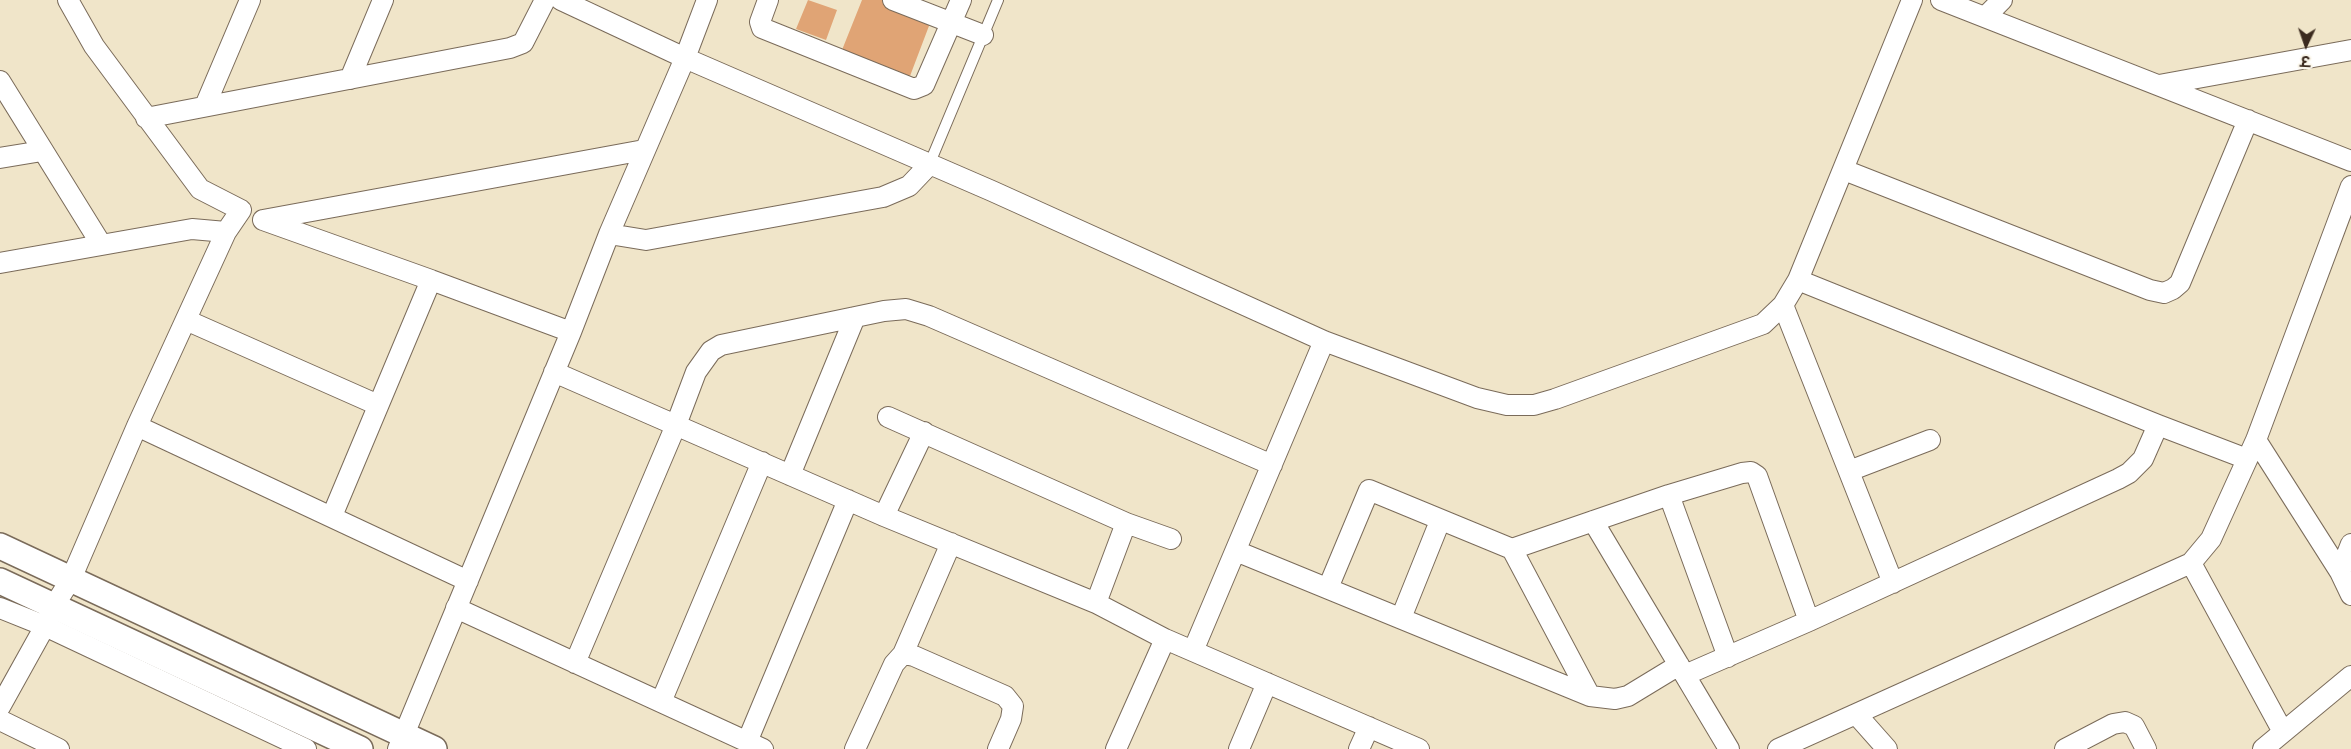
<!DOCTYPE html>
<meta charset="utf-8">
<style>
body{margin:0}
#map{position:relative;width:2351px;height:749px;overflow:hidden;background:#f0e5c9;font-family:Itim,"Playpen Sans Deva",sans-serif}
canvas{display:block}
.north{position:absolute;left:2281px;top:20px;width:50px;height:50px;-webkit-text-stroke:4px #fbf7ec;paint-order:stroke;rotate:183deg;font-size:14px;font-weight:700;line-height:20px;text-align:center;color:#3b2a1e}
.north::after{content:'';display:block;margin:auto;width:18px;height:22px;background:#3b2a1e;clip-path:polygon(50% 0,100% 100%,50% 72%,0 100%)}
</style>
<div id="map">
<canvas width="2351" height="749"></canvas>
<div class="north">उ</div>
</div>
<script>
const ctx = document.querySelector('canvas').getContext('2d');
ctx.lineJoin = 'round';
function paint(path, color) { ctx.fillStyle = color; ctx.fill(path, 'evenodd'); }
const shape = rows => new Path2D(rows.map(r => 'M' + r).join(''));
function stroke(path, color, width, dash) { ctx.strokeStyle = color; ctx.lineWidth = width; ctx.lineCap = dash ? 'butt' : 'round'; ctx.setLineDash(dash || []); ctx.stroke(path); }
const building = shape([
 [808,0,837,10,826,40,796,29],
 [862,0,886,0,932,18,910,76,842,50]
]);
const service = shape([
 [929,165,998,0]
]);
const minor = shape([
 [561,0,685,58,992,191,1324,341,1477,398,1507,405,1534,405,1555,399,1763,324,1783,305,1798,280,1912,0],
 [768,0,760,22,762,28,914,89,924,85,961,0],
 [893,0,983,35],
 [1941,0,2351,161],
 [1985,17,2002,0],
 [350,79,383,0],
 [0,81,101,244],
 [2159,85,2351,50],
 [205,106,250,0],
 [146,118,510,48,523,43,545,0],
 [0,158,42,151],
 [1844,170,2150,290,2164,293,2173,289,2180,283,2248,120],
 [263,220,644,150],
 [263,220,431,280],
 [609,234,646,240,883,197,909,186,929,165],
 [0,263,192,229,226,232],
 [1798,280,2158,425,2247,459],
 [1783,305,1893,583],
 [186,320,378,405],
 [554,372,884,516,1096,603,1165,639,1419,749],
 [888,417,1126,523,1171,539],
 [137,426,468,581],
 [2256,440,2340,572,2351,595],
 [1849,471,1930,440],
 [790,475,855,317],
 [1669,495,1728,657],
 [332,516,431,280,571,332],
 [884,516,924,432],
 [1593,521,1729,749],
 [1512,549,1669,495,1742,473,1751,472,1757,476,1809,621],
 [1236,551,1590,696,1512,549,1369,490,1328,588],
 [2191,563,2283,732],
 [2340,572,2351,544],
 [1096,603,1126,523],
 [0,608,45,626,306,749],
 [456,608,763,749],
 [1401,618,1440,521],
 [1193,651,1324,341],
 [903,654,914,656,1005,696,1013,706,1011,719,998,749],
 [575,663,676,425,696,372,711,351,721,345,884,311,906,309,929,316,1272,465],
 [1685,675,1809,621,2118,479,2129,473,2143,459,2158,425],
 [1590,696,1615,699,1628,696,1679,665],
 [661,702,762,462],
 [0,707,45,626,54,606,71,579,137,426,226,232,241,210,200,189,94,46,68,0],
 [1856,714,1887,749],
 [0,720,59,749],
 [747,742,848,500],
 [398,749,571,332,609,234,685,58,707,0],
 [855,749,894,664,903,654,951,543],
 [1116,749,1165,639],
 [1239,749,1267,683],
 [1359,749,1369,727],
 [1778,749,2191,563,2211,539,2256,440,2351,186],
 [2065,749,2113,724,2125,722,2134,726,2146,749],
 [2263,749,2351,676]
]);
const tertiary = shape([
 [0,546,434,749],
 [0,581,360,749]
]);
paint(building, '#e0a475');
stroke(service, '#7a6b5a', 12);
stroke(minor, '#7a6b5a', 22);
stroke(tertiary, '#7a6b5a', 28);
stroke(service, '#fff', 10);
stroke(minor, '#fff', 20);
stroke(tertiary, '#fff', 25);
</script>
